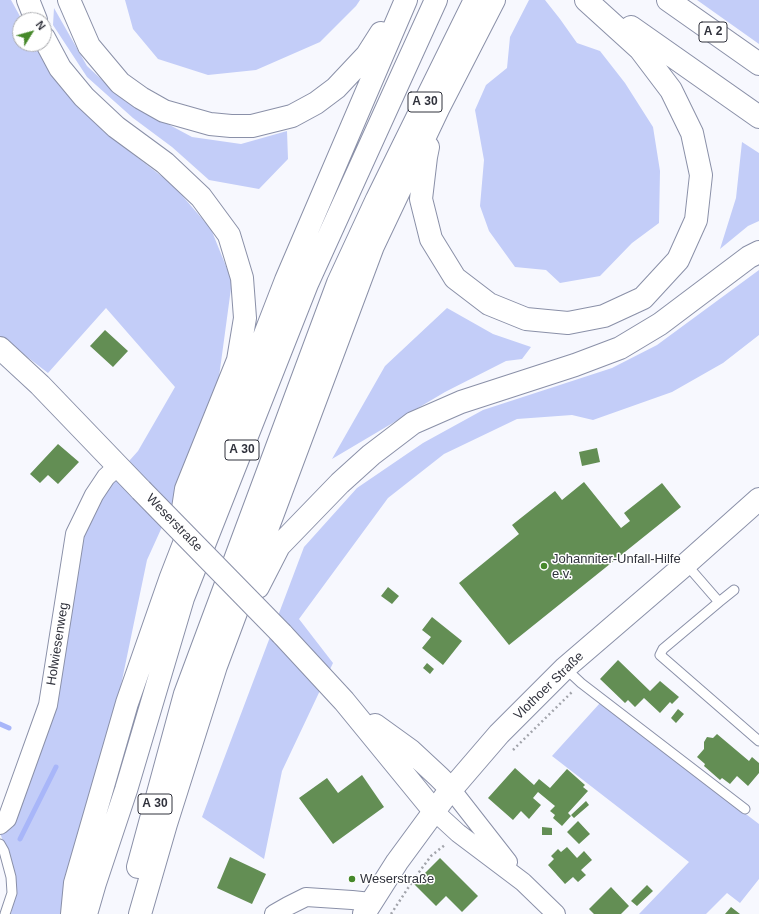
<!DOCTYPE html>
<meta charset="utf-8">
<style>
body{margin:0}
#map{position:relative;width:759px;height:914px;overflow:hidden;background:#f7f8fe;font-family:Arial,sans-serif}
canvas{display:block}
.north{position:absolute;left:12px;top:12px;width:40px;height:40px;box-sizing:border-box;background:#fff;border:1px solid #acadb1;border-radius:50%;rotate:53deg;font-size:11px;font-weight:700;line-height:16px;text-align:center;color:#30323c}
.north::after{content:'';display:block;margin:auto;width:14px;height:18px;background:#46882a;clip-path:polygon(50% 0,100% 100%,50% 72%,0 100%)}
</style>
<div id="map">
<canvas width="759" height="914"></canvas>
<div class="north">N</div>
</div>
<script>
const ctx = document.querySelector('canvas').getContext('2d');
ctx.lineJoin = 'round';
function paint(path, color) { ctx.fillStyle = color; ctx.fill(path, 'evenodd'); }
const shape = rows => new Path2D(rows.map(r => 'M' + r).join(''));
function stroke(path, color, width, dash) { ctx.strokeStyle = color; ctx.lineWidth = width; ctx.lineCap = dash ? 'butt' : 'round'; ctx.setLineDash(dash || []); ctx.stroke(path); }
function label(font, color, halo, rows, align = 'center') {
  ctx.font = font + ' Arial,sans-serif'; ctx.lineWidth = 3; ctx.setLineDash([]); ctx.textBaseline = 'middle'; ctx.strokeStyle = halo; ctx.fillStyle = color; for (const [text, x, y, turn = 0] of rows) {
    ctx.save(); ctx.translate(x, y); ctx.rotate((+turn || 0) * Math.PI / 180); ctx.textAlign = isNaN(turn) ? turn : align; if (halo) ctx.strokeText(text, 0, 0); ctx.fillText(text, 0, 0); ctx.restore();
  }
}
const green = shape([
 [0,0,11,0,22,20,20,20,20,44,35,44,48,68,103,131,173,185,211,229,232,281,216,399,181,485,147,560,120,690,64,914,11,914,15,894,16,876,0,833,9,820,80,544,105,488,138,451,175,387,106,308,48,373,0,336],
 [125,0,360,0,356,6,320,42,256,70,208,75,158,59,133,29],
 [529,0,545,0,560,19,577,43,600,51,625,83,653,127,660,171,659,223,632,243,600,276,560,283,546,270,515,267,489,231,480,206,484,160,475,110,486,85,507,68,510,37],
 [697,0,759,0,759,44],
 [54,8,87,66,125,101,192,137,241,144,287,131,288,159,259,189,209,180,172,147,133,118,87,77,53,25],
 [742,142,759,153,759,221,748,226,720,249,736,198],
 [759,270,759,335,723,363,672,392,593,420,572,415,517,419,444,454,388,498,299,619,333,663,282,771,264,859,202,817,304,547,357,488,423,443,483,410,612,368,657,345],
 [447,308,493,334,531,347,522,359,506,361,445,392,332,459,385,366],
 [600,703,759,824,759,879,740,903,727,893,706,914,639,914,689,862,552,756]
]);
const stream = shape([
 [0,724,9,728],
 [20,839,56,767]
]);
const building = shape([
 [105,330,128,351,113,367,90,346],
 [58,444,79,462,58,484,48,475,40,483,30,474],
 [597,448,600,462,582,466,579,452],
 [584,482,621,528,630,521,624,513,662,483,681,507,509,645,459,583,519,534,512,525,555,491,562,500],
 [388,587,399,596,392,604,381,596],
 [432,617,462,641,443,665,422,648,431,637,422,630],
 [618,660,650,691,660,681,679,697,672,704,670,702,660,713,644,698,635,707,628,700,625,703,600,679],
 [427,663,434,669,430,674,423,668],
 [678,709,684,714,676,723,671,718],
 [717,734,749,761,752,757,759,763,759,773,748,786,737,776,730,784,722,778,720,780,704,766,705,764,697,757,704,749,704,742,707,737,713,738],
 [515,768,534,785,539,779,550,788,567,769,585,785,583,787,588,791,568,813,571,816,562,826,553,818,555,815,550,811,555,806,538,792,533,798,541,805,529,819,521,811,513,820,488,798],
 [362,775,384,807,333,844,299,798,327,778,338,793],
 [586,801,589,805,574,818,571,815],
 [578,821,590,834,579,844,567,832],
 [542,827,552,828,552,835,542,835],
 [567,847,577,858,584,851,592,860,581,870,586,875,578,882,573,877,565,884,548,865,554,859,551,856,558,849,561,852],
 [230,857,266,874,252,904,217,888],
 [440,858,478,896,462,912,446,896,436,906,414,884],
 [647,885,653,891,637,906,631,901],
 [611,887,629,906,621,914,594,914,589,909],
 [731,907,740,914,725,914]
]);
const path = shape([
 [513,750,515,748,572,692],
 [391,914,414,879,431,856,446,844]
]);
const service = shape([
 [686,564,719,602,663,649,660,655,759,741],
 [719,602,734,590],
 [565,668,581,683,745,809],
 [0,844,4,851,11,877,12,893,5,914]
]);
const minor = shape([
 [451,789,508,862],
 [434,811,458,833,523,882,556,914],
 [0,825,7,819,48,705,75,534,94,495,106,477,118,466],
 [274,914,288,906,306,897,352,900,371,902]
]);
const tertiary = shape([
 [0,348,40,385,141,490],
 [282,634,344,701,434,811],
 [375,725,411,751,439,777,451,789]
]);
const secondary = shape([
 [364,914,397,862,444,798,499,734,565,668,686,564,759,499]
]);
const motorway = shape([
 [28,0,36,20],
 [69,0,89,46,120,83,141,98,164,111,210,124,231,126,252,126,292,116,316,103,336,88,367,55,381,33],
 [668,0,759,64],
 [631,27,759,117],
 [44,38,60,68,84,97,116,127,165,163,201,197,229,235,242,278,245,318,238,360,186,489,180,528],
 [428,147,426,157,421,199,431,239,455,278,489,304,526,319,568,323,604,316,643,298,678,260,696,220,701,175,692,133,671,90,640,49,586,0],
 [258,587,279,546,340,483,371,455,413,423,461,402,575,365,620,348,660,324,749,257,759,252],
 [138,867,185,694,338,283,377,199,475,0],
 [72,914,75,883,127,703,171,577,286,280,406,0],
 [86,914,95,883,126,790,183,598,307,284,436,0],
 [140,914,166,824,216,666,373,246,438,109,494,0]
]);
const tertiaryBridge = shape([
 [141,490,282,634]
]);
const markers = [
 [544,566,4,"#46882a"],
 [352,879,4,"#46882a"]
];
const shields = [
 [713,32,28],
 [425,102,34],
 [242,450,34],
 [155,804,34]
];
const shieldNames = [
 ["A 2",713,32],
 ["A 30",425,102],
 ["A 30",242,450],
 ["A 30",155,804]
];
const streetNames = [
 ["Weserstraße",174,523,46],
 ["Holwiesenweg",58,644,-81],
 ["Vlothoer Straße",549,686,-44]
];
const poiNames = [
 ["Johanniter-Unfall-Hilfe",552,559],
 ["e.v.",552,574],
 ["Weserstraße",360,879]
];
paint(green, '#c3cdf8');
stroke(stream, '#a8b6f9', 5);
paint(building, '#638e54');
stroke(service, '#8a90a8', 11);
stroke(minor, '#8a90a8', 20);
stroke(tertiary, '#8a90a8', 24);
stroke(secondary, '#8a90a8', 24);
stroke(motorway, '#8a90a8', 24);
stroke(path, '#a2a4ab', 2.5, [2, 3]);
stroke(service, '#fff', 9);
stroke(minor, '#fff', 18);
stroke(tertiary, '#fff', 22);
stroke(secondary, '#fff', 22);
stroke(motorway, '#fff', 22);
stroke(tertiaryBridge, '#8a90a8', 24, []);
stroke(tertiaryBridge, '#fff', 22);
for (const [x, y, r, color] of markers) { const dot = new Path2D(); dot.arc(x, y, r, 0, 2 * Math.PI); ctx.fillStyle = color; ctx.fill(dot); stroke(dot, '#fff', 1.5); }
for (const [x, y, w] of shields) { const box = new Path2D(); box.roundRect(x - w / 2, y - 10, w, 20, 3); ctx.fillStyle = '#fff'; ctx.fill(box); stroke(box, '#30323c', 1); }
label('bold 12px', '#30323c', null, shieldNames);
label('13px', '#30323c', '#fff', streetNames);
label('13px', '#30323c', '#fff', poiNames, 'left');
</script>
